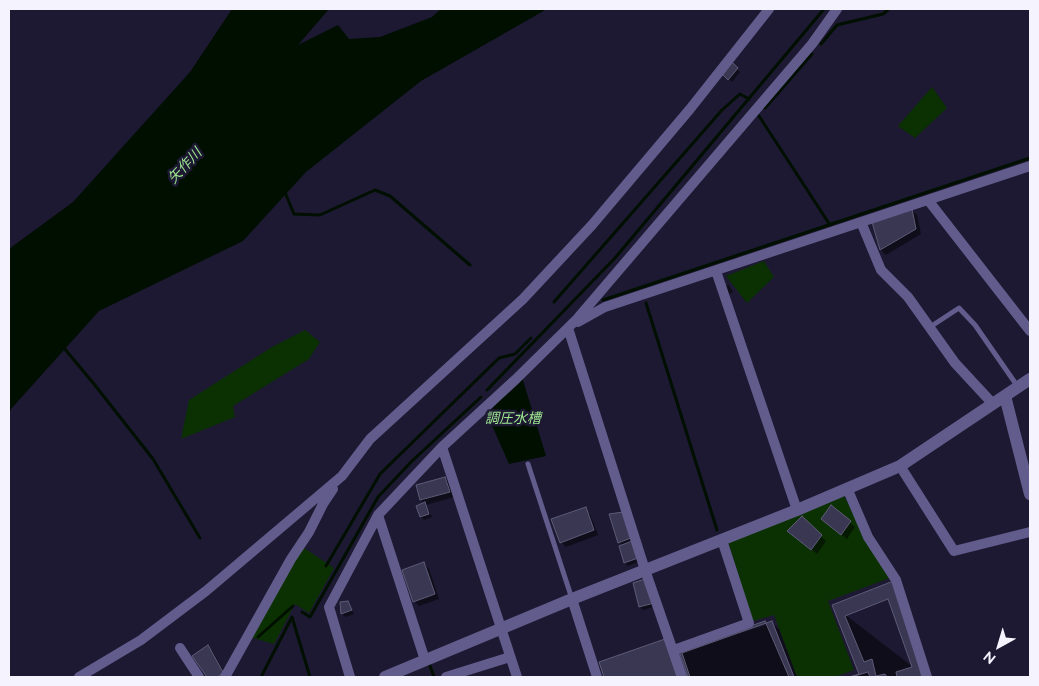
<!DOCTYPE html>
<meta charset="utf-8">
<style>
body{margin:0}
#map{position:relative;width:1039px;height:686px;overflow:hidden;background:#1d1932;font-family:Raleway,sans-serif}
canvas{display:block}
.frame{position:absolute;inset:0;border:10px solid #f4f3fe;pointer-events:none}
.north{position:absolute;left:974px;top:621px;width:50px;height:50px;-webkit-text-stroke:4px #1d1932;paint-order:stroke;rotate:219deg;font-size:14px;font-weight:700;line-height:20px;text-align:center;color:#f4f3fe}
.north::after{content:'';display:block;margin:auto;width:18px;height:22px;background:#f4f3fe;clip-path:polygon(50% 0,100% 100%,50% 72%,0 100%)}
</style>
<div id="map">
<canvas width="1039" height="686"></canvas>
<div class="frame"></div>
<div class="north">N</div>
</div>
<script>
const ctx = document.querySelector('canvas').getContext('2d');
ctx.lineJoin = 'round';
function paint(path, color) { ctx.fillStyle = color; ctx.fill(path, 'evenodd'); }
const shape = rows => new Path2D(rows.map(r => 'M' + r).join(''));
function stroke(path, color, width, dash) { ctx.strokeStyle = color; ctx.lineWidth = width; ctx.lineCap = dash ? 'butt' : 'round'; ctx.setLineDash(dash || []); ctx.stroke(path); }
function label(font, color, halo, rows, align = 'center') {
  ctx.font = font + ' Raleway,"Noto Sans JP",sans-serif'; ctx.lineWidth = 5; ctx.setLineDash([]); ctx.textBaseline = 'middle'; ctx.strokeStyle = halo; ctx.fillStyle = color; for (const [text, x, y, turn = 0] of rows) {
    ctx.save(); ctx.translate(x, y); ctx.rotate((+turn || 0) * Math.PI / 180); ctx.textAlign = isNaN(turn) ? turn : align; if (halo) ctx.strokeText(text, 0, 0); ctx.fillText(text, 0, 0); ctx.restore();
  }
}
const green = shape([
 [932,87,947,108,915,138,898,126],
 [764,261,774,277,747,303,726,276],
 [305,330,320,342,309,359,233,406,235,417,181,439,189,400,272,347],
 [844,496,890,578,828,601,854,670,835,677,797,677,774,615,753,621,728,542],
 [304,548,334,568,309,613,295,604,274,644,250,637,292,560]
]);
const water = shape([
 [232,9,329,9,298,45,338,25,349,39,380,37,432,17,441,9,547,9,421,81,306,172,243,241,99,311,11,409,9,415,9,249,73,202,190,72],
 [522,377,546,456,509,464,487,414]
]);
const shadow = shape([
 [732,64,740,72,732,82,723,74],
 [912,210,917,215,921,234,886,255,881,250,874,223],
 [729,285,733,292,729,294,725,286],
 [445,478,450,483,454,497,426,505,432,517,424,520,421,517,418,506,425,504,421,500,417,486],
 [832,507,855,527,847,539,828,524],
 [585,509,590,514,598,535,566,547,561,542],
 [622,513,640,561,628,566,625,563,621,547,623,546,619,542],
 [802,517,826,541,817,554,794,535],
 [424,564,429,569,439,599,419,606,414,601],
 [648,583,656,606,643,610,640,607],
 [347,602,354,614,346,617,342,614,341,603],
 [834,606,926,677,853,677,861,675],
 [772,623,779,629,797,677,689,677,680,652],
 [208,647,213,652,227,677,209,677,194,656],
 [601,662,681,677,605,677]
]);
const stream = shape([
 [821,44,837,25,883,14,889,9],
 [765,108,812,54],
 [759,116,830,225],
 [284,190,294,214,320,215,375,190,390,196,470,265],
 [603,300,1030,158],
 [554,302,722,110,740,94,749,99],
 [646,303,717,530],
 [64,348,94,384,153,459,200,538],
 [487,390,615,258,824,9],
 [326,566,380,474,499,358,515,354,531,338],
 [302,612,310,617,378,497,411,462,481,397],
 [292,617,310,677],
 [258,637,293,606],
 [429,663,434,677],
 [261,677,292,617]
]);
const building = shape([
 [732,62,738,68,728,80,722,74,732,62],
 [912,209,916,229,880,250,872,222,912,209],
 [445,477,450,492,420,500,416,485,445,477],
 [425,502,429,514,420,517,416,506,425,502],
 [831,505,851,521,841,535,821,519,831,505],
 [586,507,594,530,560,543,551,519,586,507],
 [623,512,631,538,618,543,609,514,623,512],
 [802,516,822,535,811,550,787,531,802,516],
 [632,541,638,558,624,563,619,546,632,541],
 [424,562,435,594,413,602,402,570,424,562],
 [645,579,654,603,639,607,633,583,645,579],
 [896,580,922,677,849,677,859,674,832,605,896,580],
 [888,599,912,667,896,672,897,677,887,677,885,674,876,676,872,659,864,662,845,616,888,599],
 [348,601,352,610,341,614,340,602,348,601],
 [765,621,789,677,688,677,679,651,765,621],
 [772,621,794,677,690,677,682,653,772,621],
 [665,639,677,677,604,677,599,662,665,639],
 [208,645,223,672,218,677,207,677,192,656,208,645],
 [868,672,870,677,851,677,868,672]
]);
const service = shape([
 [930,327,959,308,975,325,1018,387],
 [528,464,572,599]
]);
const minor = shape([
 [928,200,1030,331],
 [861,222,881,270,908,297,955,363,993,404],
 [716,271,797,510],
 [578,322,605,307,1030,166],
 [568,328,645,570,682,677],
 [442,447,517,677],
 [900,466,954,551,1030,532],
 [847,488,868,537,896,580,927,677],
 [378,515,425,660],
 [572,599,597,677],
 [180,648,199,677],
 [674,650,749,623,722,540],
 [79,677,141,640,206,591,342,476,370,439,523,299,592,225,690,109,769,9],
 [225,677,291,559,309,532,323,504,333,489],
 [350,677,329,607,378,515,442,447,515,380,577,319,812,44,837,9],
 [446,677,510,657]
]);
const tertiary = shape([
 [1005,396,1030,494],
 [385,677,572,599,797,510,900,466,1030,379]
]);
const waterNames = [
 ["矢作川",185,166,-47],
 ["調圧水槽",513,419]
];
paint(green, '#0b3103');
paint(water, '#000f00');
paint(shadow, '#0007');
stroke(stream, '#000f00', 3);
paint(building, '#3a3752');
stroke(building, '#5e5b78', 1);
stroke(service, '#625c8c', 5);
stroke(minor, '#625c8c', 10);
stroke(tertiary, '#625c8c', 12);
label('italic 14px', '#9de58f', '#1d1932', waterNames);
</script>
